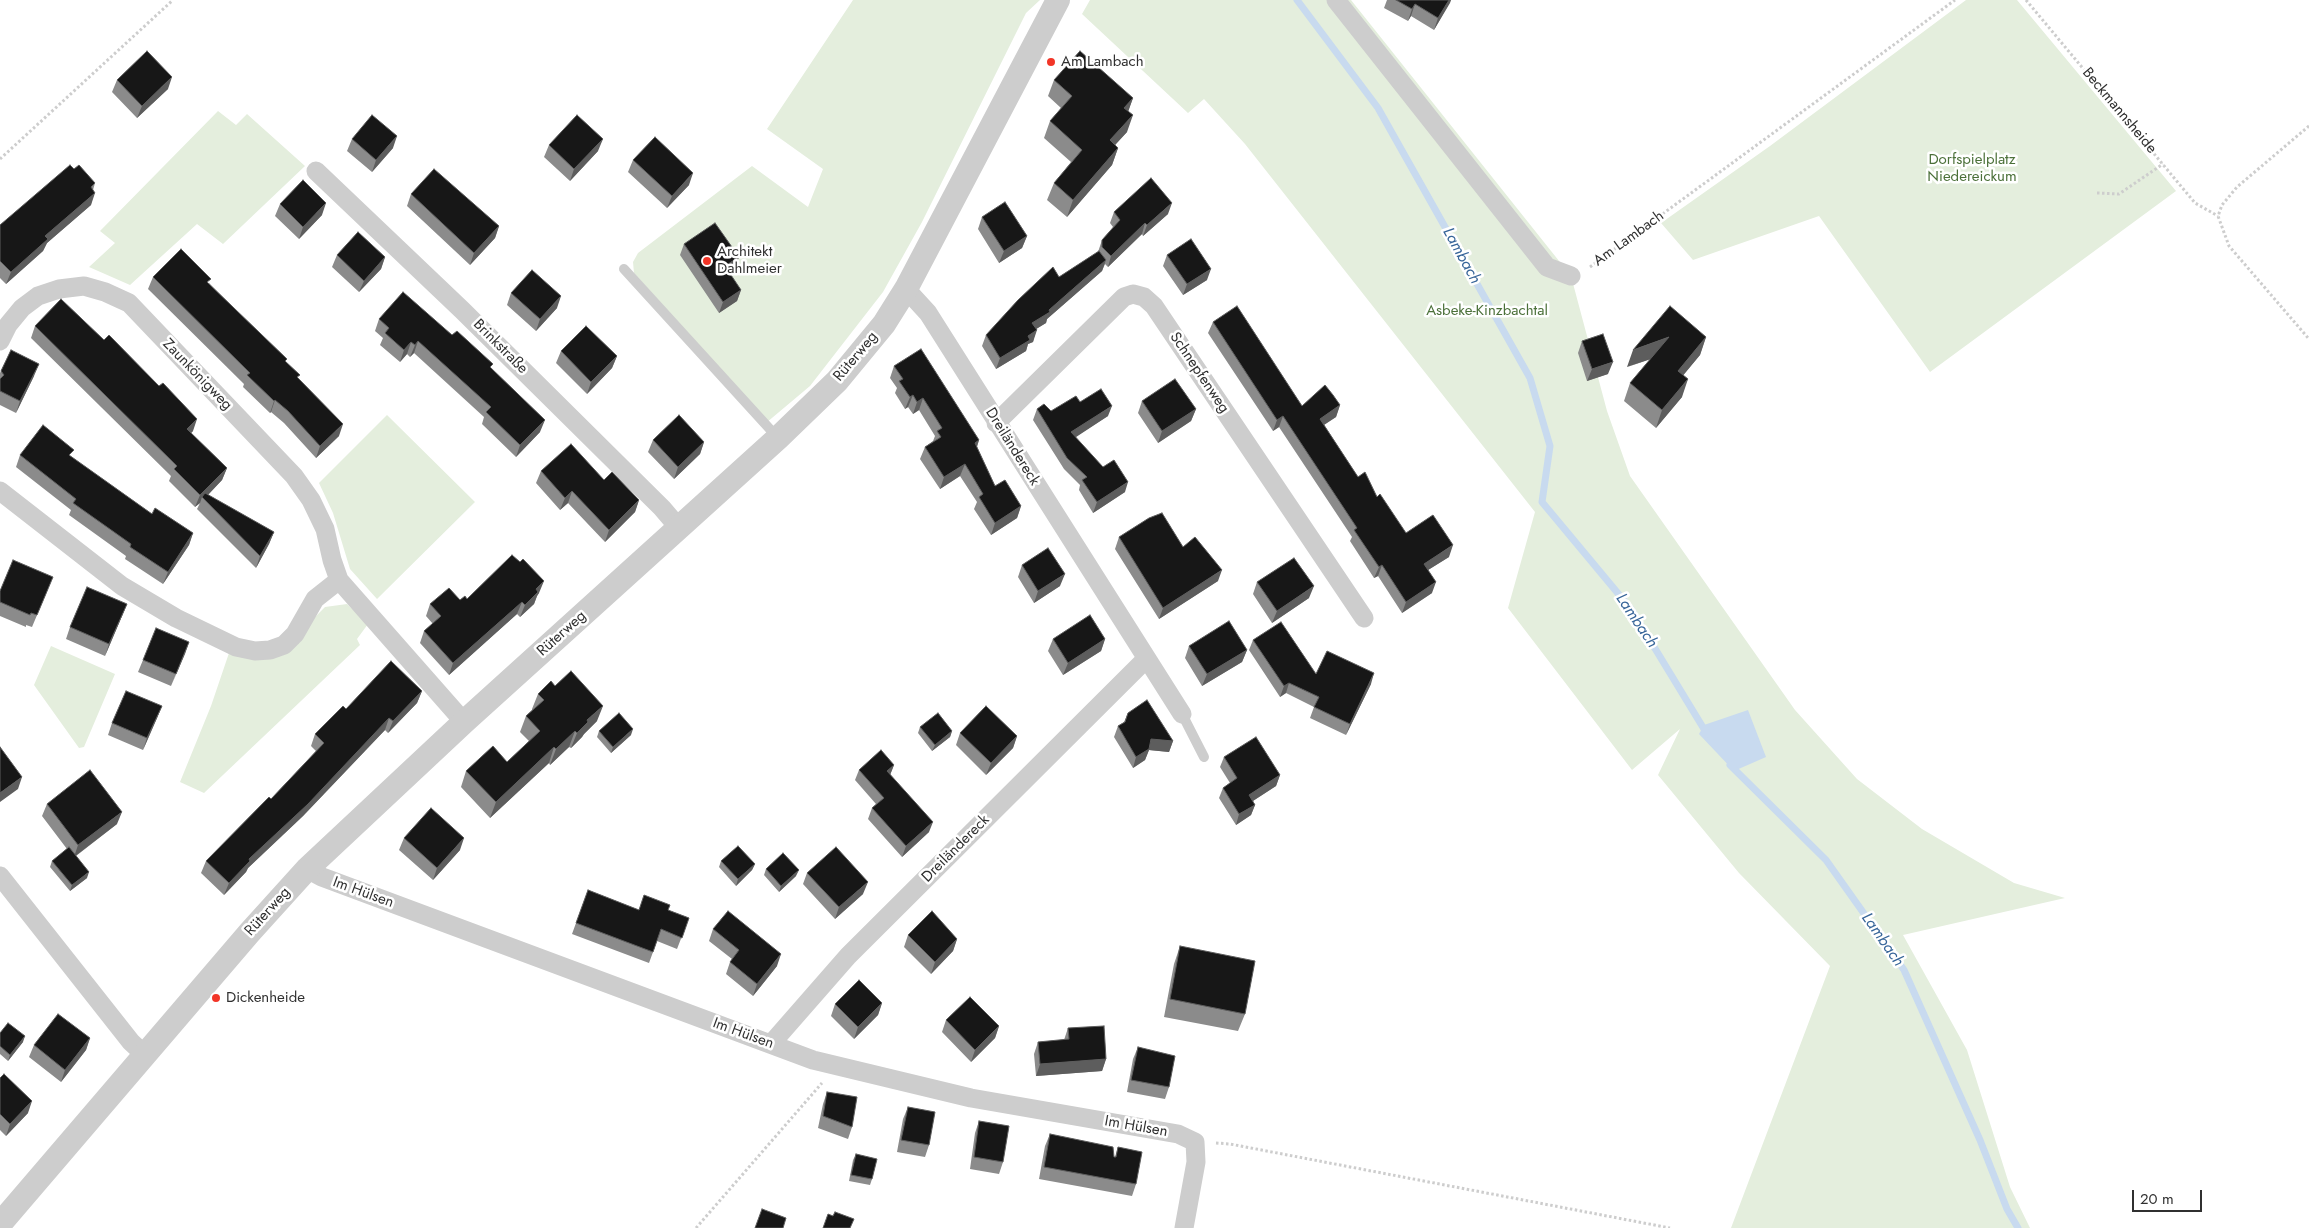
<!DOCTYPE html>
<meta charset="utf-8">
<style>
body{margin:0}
#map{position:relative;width:2309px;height:1228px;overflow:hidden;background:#fff;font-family:Jost,sans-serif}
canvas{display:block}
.scale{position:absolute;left:2132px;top:1190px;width:70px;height:22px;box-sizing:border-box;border:2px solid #303030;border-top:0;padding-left:6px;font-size:15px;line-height:18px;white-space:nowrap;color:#303030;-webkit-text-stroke:4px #fff;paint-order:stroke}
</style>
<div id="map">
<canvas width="2309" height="1228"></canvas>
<div class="scale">20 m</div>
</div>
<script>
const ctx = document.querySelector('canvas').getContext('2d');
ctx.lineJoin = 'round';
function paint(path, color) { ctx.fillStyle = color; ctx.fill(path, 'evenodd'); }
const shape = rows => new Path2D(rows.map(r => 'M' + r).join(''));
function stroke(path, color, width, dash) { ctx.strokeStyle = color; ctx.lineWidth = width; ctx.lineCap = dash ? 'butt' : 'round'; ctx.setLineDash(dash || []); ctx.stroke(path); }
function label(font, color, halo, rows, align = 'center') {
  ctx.font = font + ' Jost,sans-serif'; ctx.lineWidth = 5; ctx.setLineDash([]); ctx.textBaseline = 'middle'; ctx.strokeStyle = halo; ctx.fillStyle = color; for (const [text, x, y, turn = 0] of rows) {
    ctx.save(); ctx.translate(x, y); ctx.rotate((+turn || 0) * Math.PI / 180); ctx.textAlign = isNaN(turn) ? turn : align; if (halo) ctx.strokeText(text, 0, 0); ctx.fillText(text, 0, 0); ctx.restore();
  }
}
const green = shape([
 [853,0,1040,0,1026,13,922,222,883,292,810,386,766,423,634,273,633,262,638,253,752,166,808,207,823,169,767,129],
 [1090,0,1351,0,1571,276,1607,411,1630,476,1795,710,1857,779,1922,829,2014,883,2065,898,1903,935,1967,1050,2010,1187,2030,1228,1731,1228,1830,966,1739,873,1658,775,1680,729,1632,770,1508,608,1535,512,1245,144,1204,99,1188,113,1082,14],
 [1966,0,2017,0,2176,191,1930,372,1819,216,1693,260,1661,223,1770,146],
 [218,111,236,125,247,114,305,166,223,244,197,224,130,285,89,267,115,243,100,231],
 [387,415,475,502,377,599,350,569,333,513,319,483],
 [347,604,368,624,357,639,360,645,204,793,180,782,211,706,229,653,261,660,280,656,300,642,313,619,325,607],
 [51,646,115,674,84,747,79,748,34,685]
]);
const water = shape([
 [1748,710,1766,757,1734,771,1699,734,1704,725]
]);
const stream = shape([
 [1297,0,1378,108,1530,378,1550,446,1542,502,1631,609,1707,734],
 [1730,765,1826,860,1904,970,1980,1140,2007,1209,2018,1228]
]);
const path = shape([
 [2026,0,2195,203,2218,216],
 [2309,126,2237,187,2222,205,2218,216,2229,246,2309,339],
 [0,159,173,0],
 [2097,193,2119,194,2163,164],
 [1590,267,1955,0],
 [1216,1143,1230,1144,1670,1228],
 [696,1228,822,1083]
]);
const service = shape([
 [624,269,778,438],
 [1182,714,1204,757]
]);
const minor = shape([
 [1336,0,1547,267,1571,276],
 [316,171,462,310,662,508,679,528],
 [906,289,928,313,1182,714],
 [0,341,8,325,22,308,38,296,59,289,84,286,105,292,129,303,294,476,311,500,325,529,332,560,339,580,464,722],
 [996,423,1124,297,1133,294,1144,297,1154,306,1364,618],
 [0,491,122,586,176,618,236,647,255,651,270,650,284,645,295,634,315,599,339,580],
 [307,869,322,877,813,1060,971,1098,1178,1134,1195,1142,1196,1162,1184,1228],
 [0,876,131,1042,145,1055],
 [771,1044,848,956,1146,659]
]);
const tertiary = shape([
 [0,1224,250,932,307,869,464,722,778,438,837,381,884,324,906,289,1058,0]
]);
const wall = shape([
 [1387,0,1451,0,1434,30,1411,16,1408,21,1384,8],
 [117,80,168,89,137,118,112,92],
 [1054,80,1133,98,1128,111,1127,132,1115,145,1118,148,1112,165,1067,217,1047,200,1054,183,1071,162,1044,138,1050,121,1061,108,1048,96],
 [352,139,393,148,372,172,347,151],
 [549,145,598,151,570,181,544,157],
 [633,160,689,185,667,208,628,172],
 [74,169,95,183,93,190,91,205,47,243,43,251,6,284,0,278,0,225],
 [411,194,499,226,495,238,470,265,407,206],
 [280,204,322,215,299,239,275,216],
 [1114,212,1168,214,1143,236,1142,234,1108,267,1105,264,1102,271,1047,319,1046,323,1036,329,1033,342,1028,344,1026,351,996,369,982,346,986,335,1059,277,1098,252,1102,240,1113,227,1110,223],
 [982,217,1027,236,1022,248,999,263,978,229],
 [684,244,739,257,735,267,728,272,741,290,737,301,719,313,680,255],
 [337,255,385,257,381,269,359,292,332,267],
 [1167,255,1207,280,1183,295,1163,266],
 [153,277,209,283,286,362,339,436,316,458,284,423,271,412,270,413,243,387,244,384,148,289],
 [511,293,557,308,536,331,507,305],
 [379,319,452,335,491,368,540,432,516,457,482,424,484,417,414,353,410,357,407,354,400,362,380,345,383,338,375,331],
 [1213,322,1302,406,1340,405,1336,417,1324,425,1358,477,1377,497,1406,533,1449,557,1428,570,1432,593,1402,613,1378,576,1374,578,1350,541,1352,537,1279,427,1273,431,1208,333],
 [35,326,193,431,191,433,227,468,222,480,208,495,274,532,269,544,256,568,197,509,200,503,195,507,169,481,171,476,31,338],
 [1706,337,1700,355,1683,375,1682,397,1656,428,1624,401,1630,383,1650,359,1627,367],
 [1582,341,1608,374,1587,381,1578,353],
 [11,350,34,376,16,413,0,405,0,373],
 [561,351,617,356,612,368,587,394,556,363],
 [894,366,979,440,977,447,995,486,1021,506,1017,518,991,535,974,509,977,502,960,476,940,489,920,459,925,447,933,441,935,436,919,410,913,414,908,407,905,409,895,393,897,388,890,378],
 [1142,401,1196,409,1191,421,1158,443,1138,413],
 [1080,402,1108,416,1075,437,1125,492,1093,513,1079,490,1080,485,1064,469,1033,420,1037,409,1051,411],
 [653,440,704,442,700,454,674,479,648,452],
 [20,455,71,457,152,514,193,533,189,545,163,584,125,559,126,556,69,515,71,510,16,467],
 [541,471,604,480,639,500,635,512,605,542,568,503,560,510,536,483],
 [1119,537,1183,547,1218,581,1159,619,1115,549],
 [1022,565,1060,586,1034,603,1018,577],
 [1257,582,1309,598,1272,623,1253,594],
 [48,589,32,627,26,625,26,627,0,616,0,591],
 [539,593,537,596,534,604,520,617,517,614,449,675,420,643,424,631,433,624,426,616,430,604,467,599],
 [127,604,122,616,105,656,66,639,70,627],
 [1053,639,1105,639,1101,651,1063,675,1048,651],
 [1253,640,1316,674,1371,684,1346,735,1310,718,1314,707,1286,693,1280,697,1249,650],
 [189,642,171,686,138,672,143,660],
 [1189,646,1247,650,1242,662,1202,686,1185,658],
 [555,686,597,721,584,734,582,737,571,748,569,747,550,765,549,763,490,818,461,787,466,771,507,762,529,741,520,732,526,716,532,710,532,709,538,694],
 [422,691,417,703,388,733,385,730,303,816,248,868,246,872,224,895,201,873,206,861,271,799,316,751,311,746,315,734,346,709],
 [162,706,157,718,143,750,108,735,112,723],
 [1128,713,1173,741,1169,752,1149,750,1145,760,1133,768,1114,737,1118,726,1124,722],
 [920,727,952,731,950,737,932,751,918,733],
 [599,731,631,735,611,753,597,737],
 [960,733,1017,736,1013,748,986,775,956,745],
 [1224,757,1280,775,1276,786,1253,801,1255,805,1251,815,1236,825,1219,798,1223,788,1230,783,1220,767],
 [894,765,890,775,929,832,902,857,868,819,872,808,876,804,855,780,859,770],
 [47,804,117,824,76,856,87,878,70,891,50,867,52,861,67,849,42,816],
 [404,838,460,850,433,880,399,850],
 [721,861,755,864,752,870,736,886,719,867],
 [766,869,796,876,779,892,764,875],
 [807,873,863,894,835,919,803,884],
 [588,890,639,910,668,910,689,918,677,949,657,941,649,963,572,934],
 [713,929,777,966,753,996,726,974,730,962,732,959,709,941],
 [908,935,957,939,953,951,931,974,904,947],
 [1180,946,1245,1014,1238,1031,1164,1017,1174,964],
 [882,1003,878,1015,854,1039,831,1016,835,1004],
 [946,1020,999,1026,995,1038,971,1062,942,1032],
 [1068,1028,1106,1059,1102,1071,1036,1076,1034,1054,1038,1042,1064,1040],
 [0,1033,23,1042,8,1061,0,1054],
 [90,1038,86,1050,61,1082,29,1057,34,1045],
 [1138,1047,1169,1087,1165,1099,1127,1092,1133,1059],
 [0,1078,28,1113,6,1136,0,1130],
 [827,1092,852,1127,848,1139,818,1128,823,1104],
 [908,1107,929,1145,925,1157,897,1152,903,1119],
 [979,1121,1003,1162,999,1174,970,1169,975,1133],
 [1050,1134,1114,1157,1115,1157,1118,1147,1136,1184,1132,1196,1039,1179,1045,1146],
 [856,1154,872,1179,870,1185,849,1181,853,1160]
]);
const shadedWall = shape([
 [1449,0,1451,0,1450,3,1434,30,1438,18],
 [1415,4,1411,16,1408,21,1412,9],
 [172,77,168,89,137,118,142,106],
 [1133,98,1127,115,1124,108],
 [1133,115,1127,132,1104,157,1110,140],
 [397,136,393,148,372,172,376,160],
 [603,139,598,151,570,181,574,169],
 [1118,148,1112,165,1067,217,1073,200],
 [693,173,689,185,667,208,672,196],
 [95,193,91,205,47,243,43,251,6,284,11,272,45,236],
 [326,203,322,215,299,239,303,227],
 [1172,203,1168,214,1143,236,1147,225],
 [1145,223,1142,234,1108,267,1111,256],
 [499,226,495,238,470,265,474,253],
 [1027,236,1022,248,999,263,1004,251],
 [385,257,381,269,359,292,364,281],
 [739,257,735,267,721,277,725,266],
 [1106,260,1102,271,1047,319,1046,323,1028,334,1032,323,1049,310],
 [1211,269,1207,280,1183,295,1187,284],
 [741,290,737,301,719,313,723,302],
 [561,296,557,308,536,331,540,319],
 [1037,330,1033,342,1028,344,1026,351,996,369,1000,358,1028,336],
 [1669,337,1663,355,1627,367,1633,350],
 [1706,337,1700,355,1672,389,1678,371],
 [418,341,414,353,410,357,415,345],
 [411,342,407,354,400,362,404,350],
 [617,356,612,368,587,394,591,382],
 [1613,362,1608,374,1587,381,1592,369],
 [39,364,34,376,16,413,20,401],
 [1688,379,1682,397,1656,428,1662,410],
 [913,395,908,407,905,409,910,397],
 [923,398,919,410,913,414,917,402],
 [275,400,271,412,270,413,274,401],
 [1340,405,1336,417,1316,430,1320,419],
 [1112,406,1108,416,1067,443,1071,432],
 [1196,409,1191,421,1158,443,1162,431],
 [1283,416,1279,427,1273,431,1277,420],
 [197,419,193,431,183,441,187,429],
 [545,420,540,432,516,457,520,445],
 [343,424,339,436,316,458,320,446],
 [979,440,975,452,975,443],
 [704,442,700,454,674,479,678,467],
 [965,464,960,476,940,489,944,477],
 [227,468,222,480,204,499,202,497,200,503,195,507,200,495],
 [1128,482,1125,492,1093,513,1097,502],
 [572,491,568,503,560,510,565,498],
 [639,500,635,512,605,542,609,530],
 [1021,506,1017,518,991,535,995,523],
 [274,532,269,544,256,568,260,556],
 [193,533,189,545,163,584,168,572],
 [1453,545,1449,557,1420,575,1424,564],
 [1382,565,1378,576,1374,578,1379,567],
 [1222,570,1218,581,1159,619,1163,608],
 [1065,574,1060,586,1034,603,1038,591],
 [544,581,539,593,537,596,534,604,520,617,525,605,536,589],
 [1436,582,1432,593,1402,613,1406,602],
 [1314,586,1309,598,1272,623,1277,611],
 [522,602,517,614,449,675,453,663],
 [127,604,122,616,105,656,109,644],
 [1105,639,1101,651,1063,675,1068,663],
 [189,642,185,654,171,686,176,674],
 [1247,650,1242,662,1202,686,1207,674],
 [1374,673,1371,684,1346,735,1350,724],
 [1289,683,1286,693,1280,697,1284,686],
 [422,691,417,703,388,733,393,721],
 [162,706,157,718,143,750,147,738],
 [603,706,597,721,584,734,582,737,571,748,577,733,587,720],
 [389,718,385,730,303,816,248,868,246,872,224,895,229,883,249,859],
 [633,729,631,735,611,753,613,747],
 [575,731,569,747,550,765,556,749],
 [952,731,950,737,932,751,935,745],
 [1017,736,1013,748,986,775,991,763],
 [1151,739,1173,741,1169,752,1149,750,1145,760,1133,768,1136,757],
 [554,747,549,763,490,818,496,802],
 [894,765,890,775,887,771],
 [1280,775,1276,786,1245,806,1249,795],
 [22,777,18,789,0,802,0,793],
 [1255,805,1251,815,1236,825,1239,814],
 [122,812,117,824,74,857,78,845],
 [933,822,929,832,902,857,906,846],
 [464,838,460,850,433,880,437,868],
 [755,864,752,870,736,886,738,879],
 [799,870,796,876,779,892,781,886],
 [89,872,87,878,70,891,72,885],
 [868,882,863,894,835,919,839,907],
 [957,939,953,951,931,974,935,962],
 [781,954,777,966,753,996,757,984],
 [882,1003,878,1015,854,1039,858,1027],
 [999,1026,995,1038,971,1062,975,1050],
 [25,1036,23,1042,8,1061,10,1055],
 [90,1038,86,1050,61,1082,65,1070],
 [1106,1059,1102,1071,1036,1076,1040,1064],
 [32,1101,28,1113,6,1136,10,1124]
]);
const building = shape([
 [1396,0,1449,0,1438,18,1415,4,1412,9,1396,0],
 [147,51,172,77,142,106,117,80,147,51],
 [1080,51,1133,98,1124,108,1133,115,1110,140,1118,148,1073,200,1054,183,1082,150,1050,121,1072,96,1054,80,1080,51],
 [372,115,397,136,376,160,352,139,372,115],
 [577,115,603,139,574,169,549,145,577,115],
 [655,137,693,173,672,196,633,160,655,137],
 [70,165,74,169,79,165,95,183,91,187,95,193,45,236,48,239,11,272,0,261,0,225,70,165],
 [434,169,499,226,474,253,411,194,434,169],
 [1151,178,1172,203,1147,225,1145,223,1111,256,1102,247,1102,240,1120,220,1114,212,1151,178],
 [303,180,326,203,303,227,280,204,303,180],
 [1005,202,1027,236,1004,251,982,217,1005,202],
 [715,223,739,257,725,266,741,290,723,302,684,244,715,223],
 [358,232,385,257,364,281,337,255,358,232],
 [1191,239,1211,269,1187,284,1167,255,1191,239],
 [181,249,211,279,207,282,287,359,285,361,300,375,297,377,343,424,320,446,288,411,275,400,274,401,247,375,250,373,153,277,181,249],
 [1099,251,1106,260,1049,310,1050,312,1032,323,1037,330,1028,336,1030,340,1000,358,986,335,1018,300,1053,267,1059,277,1099,251],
 [532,270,561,296,540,319,511,293,532,270],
 [403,292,452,335,457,331,493,364,490,367,545,420,520,445,486,412,491,407,418,341,415,345,411,342,404,350,385,333,389,328,379,319,403,292],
 [61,299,104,340,109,335,159,386,163,383,197,419,187,429,227,468,200,495,174,469,177,466,35,326,61,299],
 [1237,306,1302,406,1325,385,1333,395,1340,405,1320,419,1358,477,1365,472,1377,497,1380,494,1406,533,1433,515,1453,545,1424,564,1436,582,1406,602,1382,565,1379,567,1354,530,1357,528,1283,416,1277,420,1213,322,1237,306],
 [1670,306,1706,337,1678,371,1688,379,1662,410,1630,383,1669,337,1633,350,1670,306],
 [586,326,617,356,591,382,561,351,586,326],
 [1603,334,1613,362,1592,369,1582,341,1603,334],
 [921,349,979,440,975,443,995,486,1005,480,1021,506,995,523,979,497,983,494,965,464,944,477,925,447,941,437,937,431,942,428,923,398,917,402,913,395,910,397,899,381,903,379,894,366,921,349],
 [11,350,39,364,20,401,0,391,0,379,4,375,1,371,11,350],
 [1175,379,1196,409,1162,431,1142,401,1175,379],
 [1101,389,1112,406,1071,432,1103,467,1114,460,1128,482,1097,502,1082,480,1087,477,1067,458,1037,409,1044,404,1051,411,1076,396,1080,402,1101,389],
 [679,415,704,442,678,467,653,440,679,415],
 [43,425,74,450,69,455,152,514,155,508,193,533,168,572,130,547,131,544,73,503,76,499,20,455,43,425],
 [571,444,604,480,612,472,639,500,609,530,572,491,565,498,541,471,571,444],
 [205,493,274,532,260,556,202,497,205,493],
 [1162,513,1183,547,1195,537,1222,570,1163,608,1119,537,1149,518,1162,513],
 [1048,548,1065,574,1038,591,1022,565,1048,548],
 [512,555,520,562,523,559,544,581,536,589,538,592,525,605,522,602,453,663,424,631,441,616,430,604,449,588,460,600,465,596,467,599,512,555],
 [1294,558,1314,586,1277,611,1257,582,1294,558],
 [13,560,53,577,37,615,31,613,30,615,0,602,0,591,13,560],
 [87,587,127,604,109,644,70,627,87,587],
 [1090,615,1105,639,1068,663,1053,639,1090,615],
 [1229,621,1247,650,1207,674,1189,646,1229,621],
 [1281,622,1316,674,1327,651,1374,673,1350,724,1314,707,1319,697,1289,683,1284,686,1253,640,1281,622],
 [156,628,189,642,176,674,143,660,156,628],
 [391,661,422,691,393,721,389,718,308,804,249,859,250,861,229,883,206,861,269,797,271,799,324,743,315,734,343,706,346,709,391,661],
 [571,671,603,706,587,720,588,722,577,733,575,731,556,749,554,747,496,802,466,771,493,746,507,762,540,731,526,716,544,700,538,694,551,681,555,686,571,671],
 [126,691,162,706,147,738,112,723,126,691],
 [1147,700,1173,741,1151,739,1149,749,1136,757,1118,726,1125,722,1128,713,1147,700],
 [986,706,1017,736,991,763,960,733,986,706],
 [619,713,633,729,613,747,599,731,619,713],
 [938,713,952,731,935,745,920,727,938,713],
 [1256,737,1280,775,1249,795,1255,805,1239,814,1223,788,1237,778,1224,757,1256,737],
 [0,747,22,777,0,793,0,747],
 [881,750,894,765,887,771,933,822,906,846,872,808,884,798,859,770,881,750],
 [90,770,122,812,78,845,47,804,90,770],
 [431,808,464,838,437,868,404,838,431,808],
 [738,846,755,864,738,879,721,861,738,846],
 [69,847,89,872,72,885,52,861,69,847],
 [836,847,868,882,839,907,807,873,836,847],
 [783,853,799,870,781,886,766,869,783,853],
 [588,890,639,910,644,895,670,905,668,910,689,918,682,938,661,929,653,952,576,923,588,890],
 [728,911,781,954,757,984,730,962,739,950,713,929,728,911],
 [932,911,957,939,935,962,908,935,932,911],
 [1180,946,1255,961,1245,1014,1170,999,1180,946],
 [859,980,882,1003,858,1027,835,1004,859,980],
 [970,997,999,1026,975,1050,946,1020,970,997],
 [58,1014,90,1038,65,1070,34,1045,58,1014],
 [8,1023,25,1036,10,1055,0,1046,0,1033,8,1023],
 [1104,1026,1106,1059,1040,1064,1038,1042,1069,1039,1068,1028,1104,1026],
 [1138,1047,1175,1056,1169,1087,1131,1080,1138,1047],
 [4,1074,32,1101,10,1124,0,1114,0,1078,4,1074],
 [827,1092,857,1097,852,1127,823,1116,827,1092],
 [908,1107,935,1112,929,1145,901,1140,908,1107],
 [979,1121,1009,1126,1003,1162,974,1157,979,1121],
 [1050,1134,1113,1147,1114,1157,1116,1157,1118,1147,1142,1152,1136,1184,1044,1167,1050,1134],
 [856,1154,877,1159,872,1179,851,1175,856,1154],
 [762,1209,786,1218,783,1228,755,1228,762,1209],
 [835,1212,854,1219,850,1228,823,1228,828,1214,833,1216,835,1212]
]);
const markers = [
 [1051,62,5,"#f23527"],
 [707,261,5,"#f23527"],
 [216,998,5,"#f23527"]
];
const poiNames = [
 ["Am Lambach",1061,62],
 ["Architekt",717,252],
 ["Dahlmeier",717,269],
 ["Dickenheide",226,998]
];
const streetNames = [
 ["Beckmannsheide",2119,111,50],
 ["Am Lambach",1629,239,-36],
 ["Brinkstraße",500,347,45],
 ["Rüterweg",856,357,-50],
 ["Schnepfenweg",1199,373,56],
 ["Zaunkönigweg",197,375,46],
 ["Dreiländereck",1012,447,58],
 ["Rüterweg",562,634,-42],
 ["Dreiländereck",956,849,-45],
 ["Im Hülsen",363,893,20],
 ["Rüterweg",268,912,-48],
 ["Im Hülsen",743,1034,20],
 ["Im Hülsen",1136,1127,10]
];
const parkNames = [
 ["Dorfspielplatz",1972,160],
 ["Niedereickum",1972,177],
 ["Asbeke-Kinzbachtal",1487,311]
];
const waterNames = [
 ["Lambach",1461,256,61],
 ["Lambach",1636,621,56],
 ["Lambach",1882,940,55]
];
paint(green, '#e4eedd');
paint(water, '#c8daef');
stroke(stream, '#c8daef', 7);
stroke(path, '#cdcdcd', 3, [2.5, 2.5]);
stroke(service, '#cdcdcd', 10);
stroke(minor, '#cdcdcd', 19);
stroke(tertiary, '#cdcdcd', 24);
paint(wall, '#8b8b8b');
paint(shadedWall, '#5d5d5d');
paint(building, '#171717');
stroke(building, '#5d5d5d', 1);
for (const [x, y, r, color] of markers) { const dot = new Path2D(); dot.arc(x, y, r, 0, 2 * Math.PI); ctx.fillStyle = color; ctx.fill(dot); stroke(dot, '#fff', 2); }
label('15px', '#303030', '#fff', poiNames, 'left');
label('15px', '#303030', '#fff', streetNames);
label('15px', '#4b7039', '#fff', parkNames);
label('italic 16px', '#376599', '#fff', waterNames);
</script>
